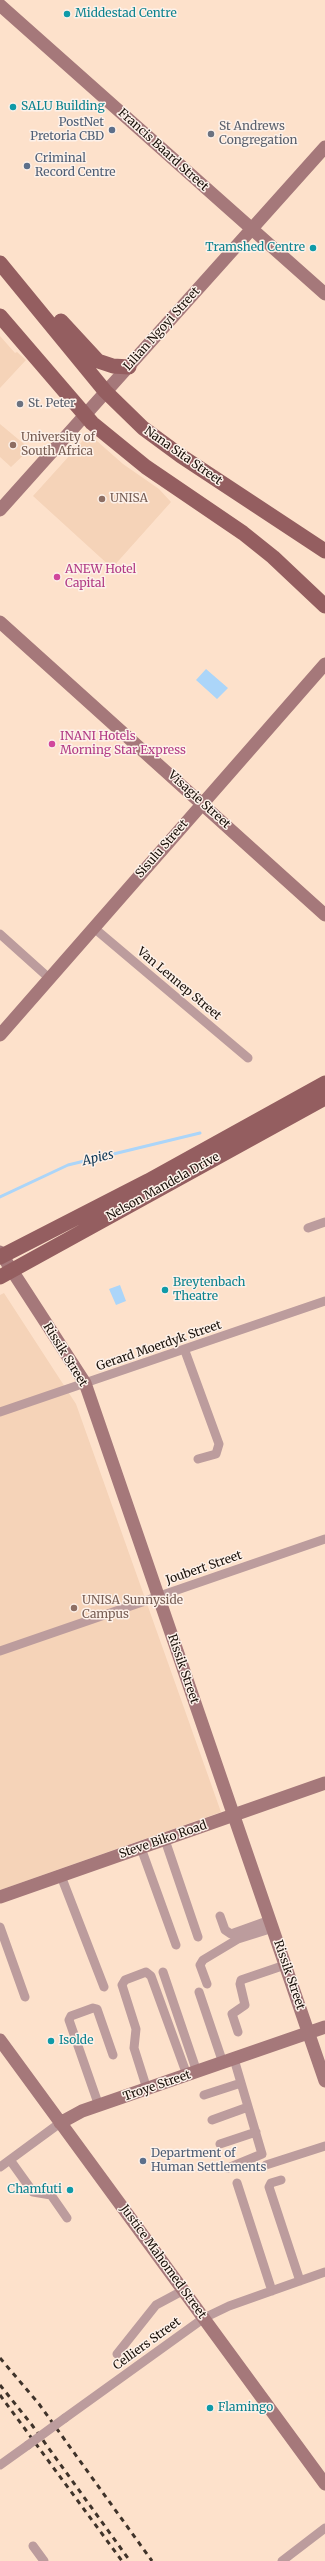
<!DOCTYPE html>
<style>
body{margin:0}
canvas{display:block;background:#fde1cb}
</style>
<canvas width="325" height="2561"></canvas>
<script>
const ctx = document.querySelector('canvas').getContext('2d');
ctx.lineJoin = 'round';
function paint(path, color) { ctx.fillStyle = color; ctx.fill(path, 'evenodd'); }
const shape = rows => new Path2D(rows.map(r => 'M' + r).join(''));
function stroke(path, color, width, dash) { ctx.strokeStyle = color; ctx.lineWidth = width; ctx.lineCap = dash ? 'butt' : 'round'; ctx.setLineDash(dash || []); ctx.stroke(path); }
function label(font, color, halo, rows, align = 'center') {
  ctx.font = font + ' Merriweather,serif'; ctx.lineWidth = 3; ctx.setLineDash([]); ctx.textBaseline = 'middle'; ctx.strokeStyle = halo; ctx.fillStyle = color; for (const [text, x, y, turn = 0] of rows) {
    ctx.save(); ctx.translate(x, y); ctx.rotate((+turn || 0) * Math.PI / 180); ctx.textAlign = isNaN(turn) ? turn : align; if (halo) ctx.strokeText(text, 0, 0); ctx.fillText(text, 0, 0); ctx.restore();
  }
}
const built = shape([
 [0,336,15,353,17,352,26,360,0,388],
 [0,424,30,449,11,467,0,457],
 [89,434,123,464,159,489,171,502,112,568,33,496],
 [4,1293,76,1404,221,1812,0,1890,0,1295]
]);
const water = shape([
 [206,669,228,688,217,699,196,680],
 [120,1285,126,1301,116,1305,109,1289]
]);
const stream = shape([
 [0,1197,68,1165,200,1133]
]);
const street = shape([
 [94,928,248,1058],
 [0,934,49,978],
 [308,1228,325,1222],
 [185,1351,219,1444,216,1454,198,1459],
 [0,1412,325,1301],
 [0,1651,325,1539],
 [165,1840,198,1937],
 [141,1848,176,1945],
 [61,1876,104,1987],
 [220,1916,225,1930,231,1934,270,1920],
 [0,1927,25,1997],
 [163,1972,197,2072],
 [207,1984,200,1965,203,1960,238,1939,273,1928],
 [199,1992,223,2063],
 [238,2032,232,2014,245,2005,240,1984,241,1980,285,1965],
 [147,2089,134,2048,136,2029,122,1985,125,1980,146,1972,151,1976,187,2075],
 [204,2095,241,2083],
 [99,2106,69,2020,71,2016,93,2008,97,2009,113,2055],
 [212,2120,248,2107],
 [220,2144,256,2132],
 [10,2160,33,2192,51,2195,67,2218],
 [266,2165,325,2146],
 [0,2167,60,2123],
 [228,2168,262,2154,234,2059],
 [281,2180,271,2183,269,2187,300,2281],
 [237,2183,272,2291],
 [117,2354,156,2305,184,2290],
 [65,2418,204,2318,229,2306,325,2272],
 [0,2465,28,2445],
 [33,2546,44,2561],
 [282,2561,325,2528]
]);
const secondary = shape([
 [0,5,325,294],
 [0,510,325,147],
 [0,622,325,915],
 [0,1035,325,664],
 [0,1252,85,1383,325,2081],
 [0,1897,325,1783],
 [0,2040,325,2484],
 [60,2123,82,2111,325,2027]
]);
const primary = shape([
 [0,263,105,391,143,428,181,456,325,551],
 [0,316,92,423,146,467,243,533,273,557,325,606],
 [61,321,98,361,113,366,129,367],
 [0,1257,148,1181,325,1083],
 [0,1277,325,1098]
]);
const rail = shape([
 [0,2358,39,2404,152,2561],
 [0,2385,32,2425,130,2561],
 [0,2395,122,2561]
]);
const streetBridge = shape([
 [28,2445,65,2418]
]);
const markers = [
 [67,14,4,"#0f9aa8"],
 [13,107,4,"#0f9aa8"],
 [112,130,4,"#5c6f8a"],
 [211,134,4,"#6b7280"],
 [27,166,4,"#5c6f8a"],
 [313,248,4,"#0f9aa8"],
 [20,404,4,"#6b7280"],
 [13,445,4,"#8d6e63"],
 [102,499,4,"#8d6e63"],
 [57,577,4,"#d1479c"],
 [52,744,4,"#d1479c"],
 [165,1290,4,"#0f9aa8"],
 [74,1608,4,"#8d6e63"],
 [51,2041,4,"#0f9aa8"],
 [143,2161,4,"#5c6f8a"],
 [70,2190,4,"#0f9aa8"],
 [210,2408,4,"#0f9aa8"]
];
const cultureNames = [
 ["Middestad Centre",75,14],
 ["SALU Building",21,107],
 ["Tramshed Centre",305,248,"right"],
 ["Breytenbach",173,1283],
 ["Theatre",173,1297],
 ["Isolde",59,2041],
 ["Chamfuti",62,2190,"right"],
 ["Flamingo",218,2408]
];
const serviceNames = [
 ["PostNet",104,123,"right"],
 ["Pretoria CBD",104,137,"right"],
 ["Criminal",35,159],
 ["Record Centre",35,173],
 ["Department of",151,2154],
 ["Human Settlements",151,2168]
];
const worshipNames = [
 ["St Andrews",219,127],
 ["Congregation",219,141],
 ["St. Peter",28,404]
];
const streetNames = [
 ["Francis Baard Street",163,150,42],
 ["Lilian Ngoyi Street",162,329,-48],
 ["Nana Sita Street",183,456,35],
 ["Visagie Street",199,800,42],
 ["Sisulu Street",162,849,-49],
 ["Van Lennep Street",179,984,40],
 ["Nelson Mandela Drive",163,1187,-29],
 ["Gerard Moerdyk Street",159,1346,-19],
 ["Rissik Street",65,1355,58],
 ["Joubert Street",204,1568,-19],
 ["Rissik Street",183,1669,71],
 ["Steve Biko Road",163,1840,-19],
 ["Rissik Street",289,1975,71],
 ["Troye Street",157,2086,-19],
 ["Justice Mahomed Street",163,2262,54],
 ["Celliers Street",147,2344,-36]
];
const educationNames = [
 ["University of",21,438],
 ["South Africa",21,452],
 ["UNISA",110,499],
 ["UNISA Sunnyside",82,1601],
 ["Campus",82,1615]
];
const hotelNames = [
 ["ANEW Hotel",65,570],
 ["Capital",65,584],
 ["INANI Hotels",60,737],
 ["Morning Star Express",60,751]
];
const waterNames = [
 ["Apies",98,1158,-13]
];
paint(built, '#f5d3b8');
paint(water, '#abd5f9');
stroke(stream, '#abd5f9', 3);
stroke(street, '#bc9c9d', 9);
stroke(secondary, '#a5787a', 13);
stroke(primary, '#945e60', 15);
stroke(rail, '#3f332a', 3, [5, 5]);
stroke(streetBridge, '#bc9c9d', 9);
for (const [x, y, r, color] of markers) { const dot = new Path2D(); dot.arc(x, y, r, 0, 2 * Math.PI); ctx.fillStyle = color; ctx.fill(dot); stroke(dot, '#fdf1e9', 1.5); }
label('12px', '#0d838f', '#fdf1e9', cultureNames, 'left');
label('12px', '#4e5e75', '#fdf1e9', serviceNames, 'left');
label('12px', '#5b616d', '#fdf1e9', worshipNames, 'left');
label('12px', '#191009', '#fdf1e9', streetNames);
label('12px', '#785e54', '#fdf1e9', educationNames, 'left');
label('12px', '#b23c85', '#fdf1e9', hotelNames, 'left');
label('italic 13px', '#103856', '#fdf1e9', waterNames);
</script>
